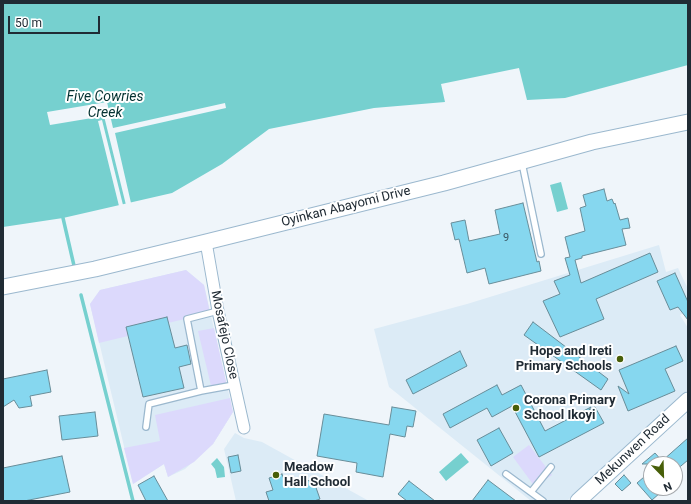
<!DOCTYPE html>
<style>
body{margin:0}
#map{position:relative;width:691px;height:504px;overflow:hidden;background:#eff5fa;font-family:Roboto,sans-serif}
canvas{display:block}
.frame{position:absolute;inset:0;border:4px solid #202b34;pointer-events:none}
.north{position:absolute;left:643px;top:456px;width:40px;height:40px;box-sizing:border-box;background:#fff;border:1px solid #a6aaae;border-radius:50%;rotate:157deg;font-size:11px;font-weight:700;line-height:16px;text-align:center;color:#202b34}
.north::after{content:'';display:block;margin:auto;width:14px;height:18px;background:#485f09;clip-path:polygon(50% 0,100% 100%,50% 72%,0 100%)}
.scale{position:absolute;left:8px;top:16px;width:92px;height:18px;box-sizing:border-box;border:2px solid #202b34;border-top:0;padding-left:5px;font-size:12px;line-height:14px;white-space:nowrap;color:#202b34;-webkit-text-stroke:3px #fff;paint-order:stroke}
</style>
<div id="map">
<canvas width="691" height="504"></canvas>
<div class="frame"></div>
<div class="north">N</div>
<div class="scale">50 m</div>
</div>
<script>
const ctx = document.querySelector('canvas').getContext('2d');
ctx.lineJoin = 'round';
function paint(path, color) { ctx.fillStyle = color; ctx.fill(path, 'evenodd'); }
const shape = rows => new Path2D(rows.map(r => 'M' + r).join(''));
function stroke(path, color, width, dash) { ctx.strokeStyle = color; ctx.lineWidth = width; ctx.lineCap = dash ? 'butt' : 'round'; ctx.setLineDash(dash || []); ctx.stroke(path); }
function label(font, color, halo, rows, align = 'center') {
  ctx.font = font + ' Roboto,sans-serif'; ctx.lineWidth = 4; ctx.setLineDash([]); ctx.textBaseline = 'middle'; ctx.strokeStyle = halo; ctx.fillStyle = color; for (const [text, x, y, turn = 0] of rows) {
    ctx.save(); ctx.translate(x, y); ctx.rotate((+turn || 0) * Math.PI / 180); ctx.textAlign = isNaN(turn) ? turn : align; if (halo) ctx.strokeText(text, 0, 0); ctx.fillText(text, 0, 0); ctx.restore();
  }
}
const built = shape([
 [659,245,666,272,678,268,688,289,688,310,680,315,688,328,688,390,567,501,531,501,389,387,374,329,467,304],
 [186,270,204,285,233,412,213,444,185,469,168,477,164,464,133,484,90,304,100,290],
 [235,433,244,438,262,442,369,501,236,501,224,449]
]);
const green = shape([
 [186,270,204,285,210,313,168,323,167,317,127,327,128,336,99,343,90,304,100,290],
 [214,328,227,386,212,390,198,331],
 [230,398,233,412,213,444,194,462,168,477,164,464,133,484,124,448,160,441,155,415],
 [529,445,552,475,535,487,513,457]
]);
const water = shape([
 [3,3,688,3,688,65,565,98,527,100,519,68,441,84,445,102,374,108,269,129,222,164,172,193,63,218,3,227],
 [561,182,568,209,557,212,550,185],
 [461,453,469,462,446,481,439,472],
 [217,458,224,467,225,477,217,478,215,469,211,464]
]);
const pier = shape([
 [107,102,113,128,225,103,226,108,115,133,131,203,126,205,104,116,50,125,47,112],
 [102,120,123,205,119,206,98,121]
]);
const stream = shape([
 [63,218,75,270],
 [81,295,133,501]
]);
const building = shape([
 [604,189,607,201,612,199,614,204,615,203,620,220,628,218,630,228,622,229,626,245,582,256,582,258,575,260,581,283,650,253,658,272,596,299,604,319,560,337,543,301,560,294,554,281,570,275,565,258,570,257,565,237,585,231,580,208,586,206,583,195,604,189],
 [523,203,537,262,539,261,541,271,489,284,485,268,467,273,459,239,455,240,451,223,465,220,469,241,500,234,495,210,523,203],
 [675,273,688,302,688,320,678,307,670,310,657,281,675,273],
 [167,317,175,348,187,345,191,364,179,367,184,388,143,397,126,327,167,317],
 [533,322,608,379,601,390,524,335,533,322],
 [676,346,683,361,665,369,675,391,628,411,618,386,629,394,619,370,676,346],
 [460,351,467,366,413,394,406,380,460,351],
 [47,370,51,392,30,396,32,406,19,408,14,400,3,407,3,379,47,370],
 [497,385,502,395,521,385,545,431,591,407,589,410,595,407,604,423,539,457,512,406,492,417,487,408,450,428,443,414,497,385],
 [392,407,416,411,413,427,407,426,405,437,390,434,383,477,356,472,357,463,317,456,324,414,389,425,392,407],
 [95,412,98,436,62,440,59,416,95,412],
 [499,428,513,453,491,466,477,440,499,428],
 [688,438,688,460,675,471,675,464,642,464,655,453,662,461,688,438],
 [238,455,241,471,231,473,228,457,238,455],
 [62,456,70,492,24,501,3,501,3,468,62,456],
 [651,471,651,488,656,488,660,493,652,500,637,483,651,471],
 [282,474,286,485,292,483,293,486,313,479,320,499,314,501,269,501,266,492,273,490,269,478,282,474],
 [624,475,631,483,622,491,615,484,624,475],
 [154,476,168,501,146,501,138,485,154,476],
 [488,480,516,501,472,501,488,480],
 [409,481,435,501,407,501,398,494,409,481]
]);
const lane = shape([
 [522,163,541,254],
 [218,311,187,319,201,391,234,385],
 [146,427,149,404,201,391],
 [506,474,543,501],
 [531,492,551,467]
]);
const street = shape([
 [206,242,218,311,244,428]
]);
const secondary = shape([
 [3,287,95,269,206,242,444,183,592,142,688,122],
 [578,501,688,400]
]);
const markers = [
 [620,359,4,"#485f09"],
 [516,408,4,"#485f09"],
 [276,475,4,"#485f09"]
];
const numberNames = [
 ["9",506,238]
];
const streetNames = [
 ["Oyinkan Abayomi Drive",346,207,-14],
 ["Mosafejo Close",224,335,78],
 ["Mekunwen Road",633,450,-43]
];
const poiNames = [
 ["Hope and Ireti",612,352,"right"],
 ["Primary Schools",612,367,"right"],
 ["Corona Primary",524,401],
 ["School Ikoyi",524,416],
 ["Meadow",284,468],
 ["Hall School",284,483]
];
const waterNames = [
 ["Five Cowries",105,97],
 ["Creek",105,113]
];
paint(built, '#dcebf6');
paint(green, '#dcd9fc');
paint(water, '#76d0cf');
paint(pier, '#eff5fa');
stroke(stream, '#76d0cf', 3.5);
paint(building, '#86d7ef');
stroke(building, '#688d99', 1);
stroke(lane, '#9bb8ce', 8);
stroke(street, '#9bb8ce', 13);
stroke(secondary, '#9bb8ce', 17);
stroke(lane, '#fff', 5.5);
stroke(street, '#fff', 11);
stroke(secondary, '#fff', 15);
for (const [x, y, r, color] of markers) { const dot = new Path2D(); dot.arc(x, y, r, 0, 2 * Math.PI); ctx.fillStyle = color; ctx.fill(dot); stroke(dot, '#fff', 1.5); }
label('11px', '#3a5663', null, numberNames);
label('13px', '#202b34', '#fff', streetNames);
label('bold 13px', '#202b34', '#fff', poiNames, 'left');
label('italic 14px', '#033131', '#fff', waterNames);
</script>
